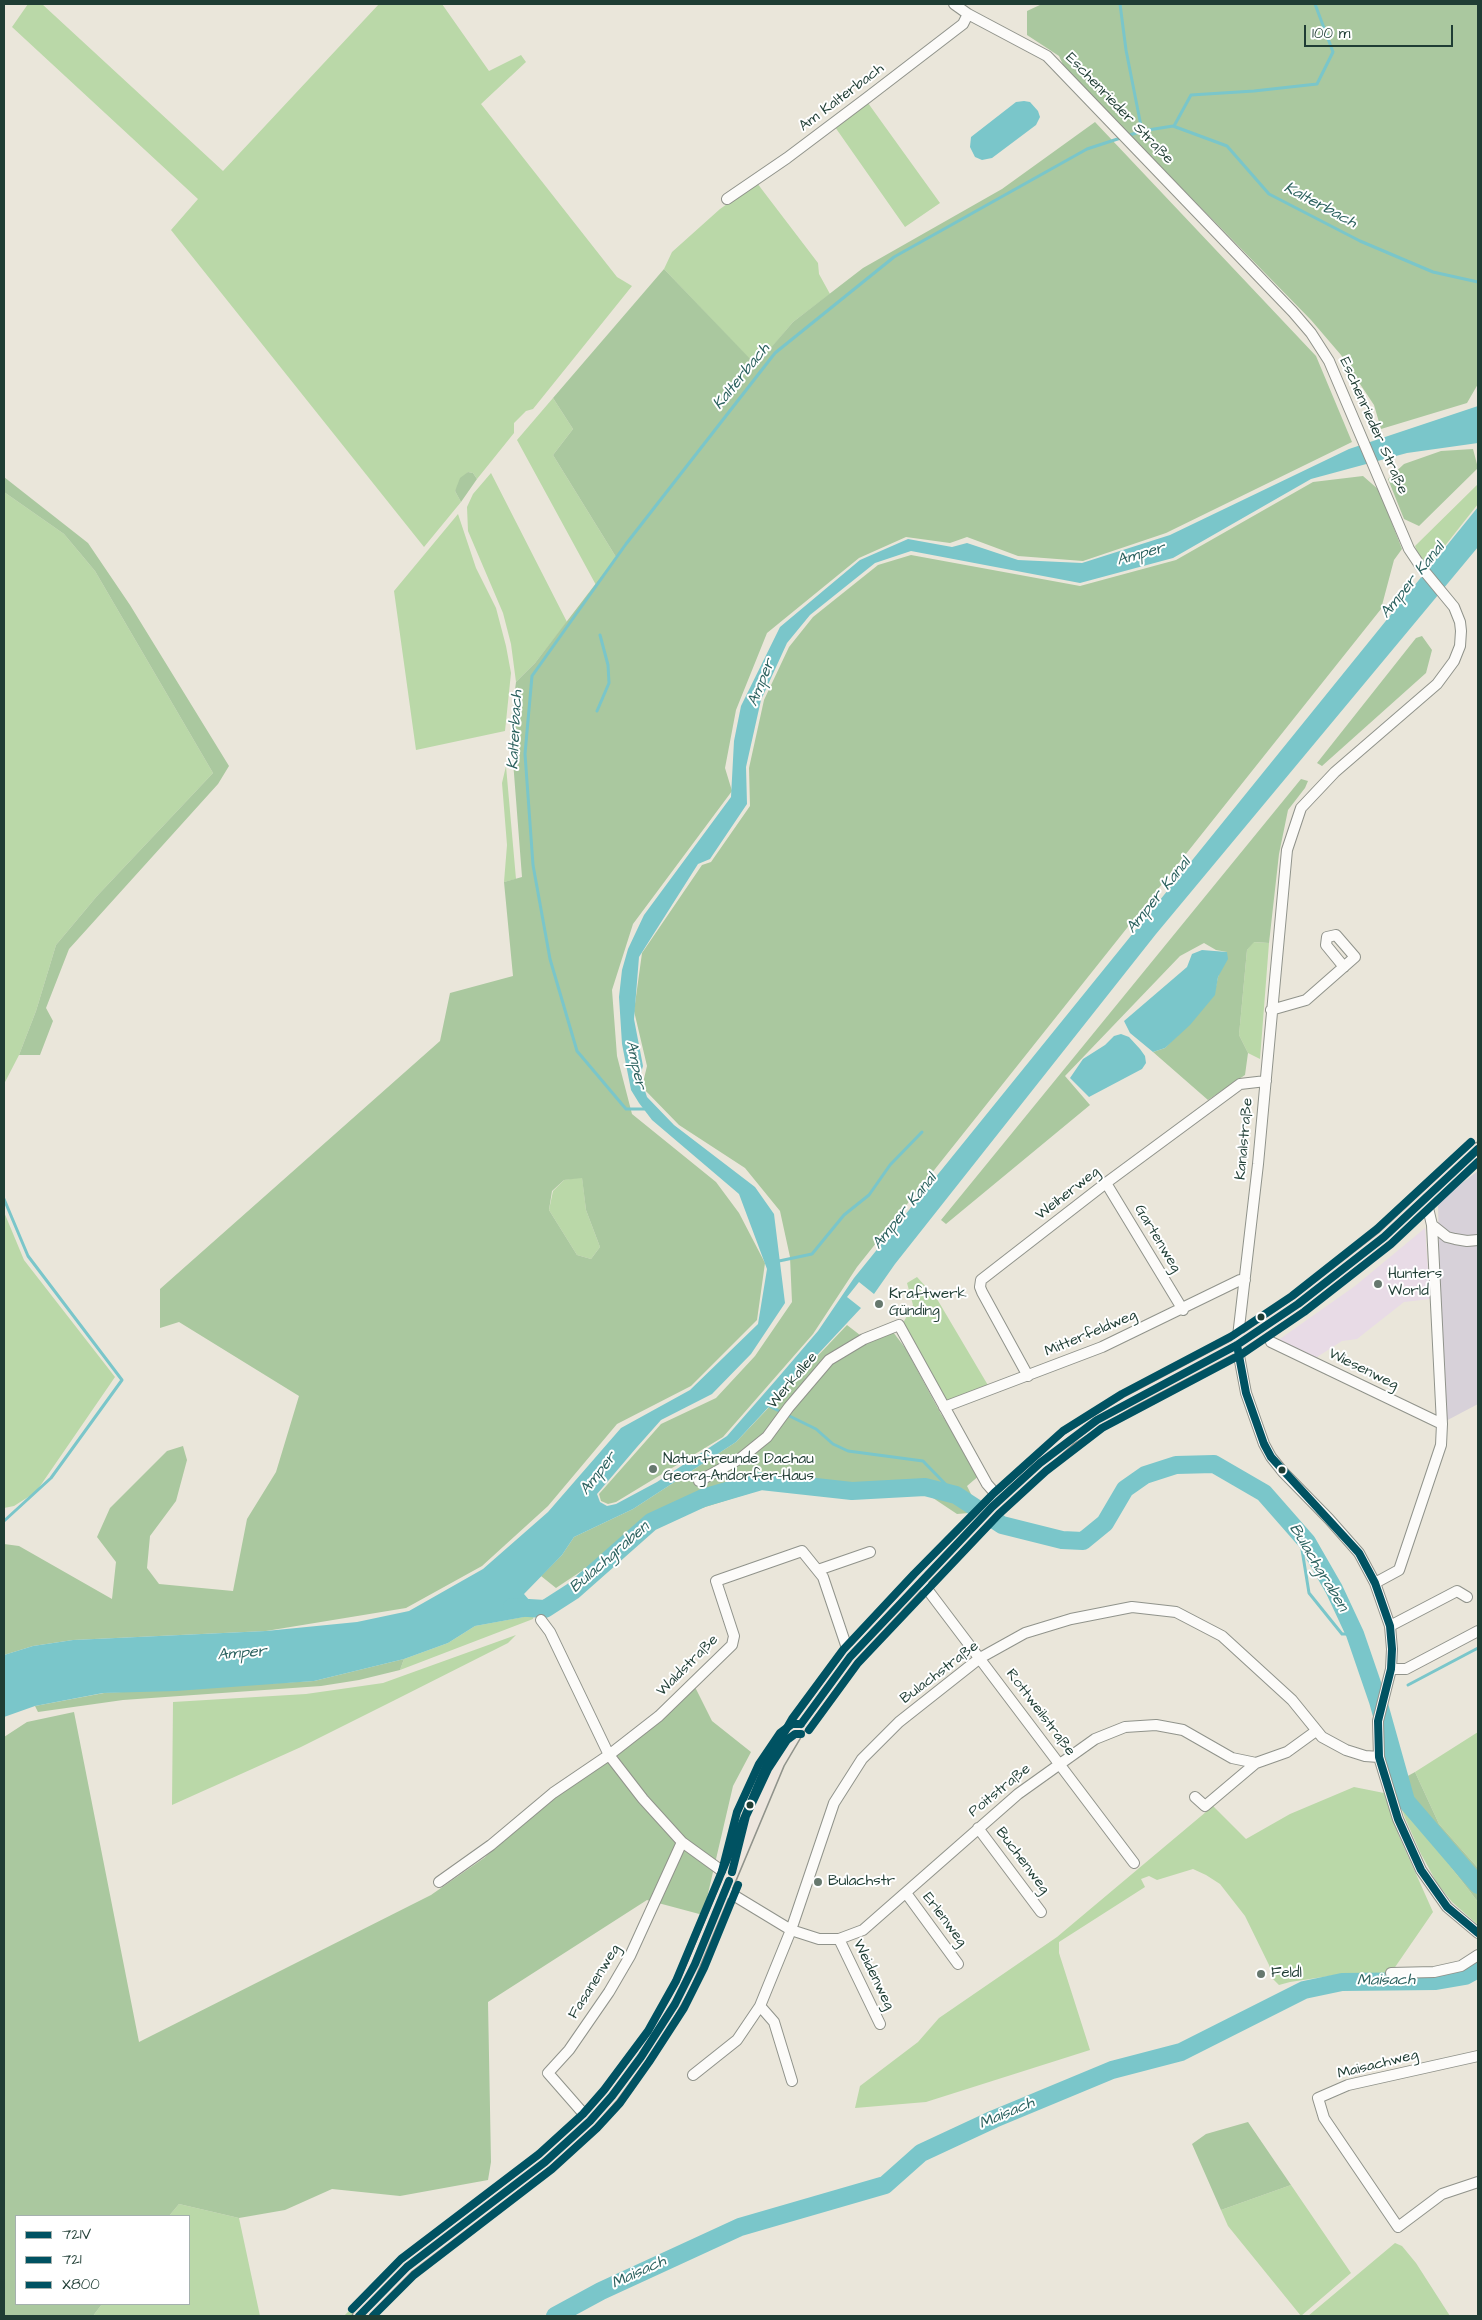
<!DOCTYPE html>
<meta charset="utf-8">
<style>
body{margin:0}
#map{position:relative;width:1482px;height:2320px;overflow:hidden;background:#eae6da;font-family:"Architects Daughter",sans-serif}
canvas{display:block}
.frame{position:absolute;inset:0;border:5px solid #1f3d34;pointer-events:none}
.legend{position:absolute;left:15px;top:2215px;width:175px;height:90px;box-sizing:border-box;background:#fff;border:1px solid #a5b1ae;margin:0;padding:6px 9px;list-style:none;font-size:15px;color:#1f3d34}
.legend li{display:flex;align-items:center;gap:10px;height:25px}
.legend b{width:25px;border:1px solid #a5b1ae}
.scale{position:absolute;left:1304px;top:25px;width:149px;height:22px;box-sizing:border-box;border:2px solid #1f3d34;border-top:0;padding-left:6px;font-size:15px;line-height:18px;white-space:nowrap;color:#1f3d34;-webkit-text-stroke:4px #fff;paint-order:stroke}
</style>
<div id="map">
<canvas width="1482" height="2320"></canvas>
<div class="frame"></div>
<ul class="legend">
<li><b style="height:6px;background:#005262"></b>721V</li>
<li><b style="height:6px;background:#005262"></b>721</li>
<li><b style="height:6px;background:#005262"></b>X800</li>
</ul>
<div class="scale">100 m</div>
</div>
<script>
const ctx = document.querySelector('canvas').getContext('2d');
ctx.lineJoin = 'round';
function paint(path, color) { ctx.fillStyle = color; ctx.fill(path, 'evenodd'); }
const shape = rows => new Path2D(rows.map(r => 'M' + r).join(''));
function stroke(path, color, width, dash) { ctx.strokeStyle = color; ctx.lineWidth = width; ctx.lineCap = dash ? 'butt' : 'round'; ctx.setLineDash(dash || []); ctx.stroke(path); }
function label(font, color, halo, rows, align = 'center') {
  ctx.font = font + ' "Architects Daughter",sans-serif'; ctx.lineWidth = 4; ctx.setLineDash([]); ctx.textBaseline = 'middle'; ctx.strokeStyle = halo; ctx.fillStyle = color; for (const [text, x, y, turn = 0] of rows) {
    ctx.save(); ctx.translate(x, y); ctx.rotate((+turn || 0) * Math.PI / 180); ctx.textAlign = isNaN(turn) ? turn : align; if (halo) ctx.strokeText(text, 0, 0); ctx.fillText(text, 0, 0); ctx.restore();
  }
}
const built = shape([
 [1425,1228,1430,1299,1404,1302,1357,1339,1342,1341,1314,1359,1277,1341,1355,1286]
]);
const industrial = shape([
 [1478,1171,1478,1404,1442,1423,1438,1201]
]);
const green = shape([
 [28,4,42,4,223,171,379,4,442,4,489,71,521,55,526,62,481,104,617,277,632,286,533,409,526,411,514,423,514,433,477,479,473,473,468,472,455,491,461,502,424,547,171,230,198,199,12,27],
 [868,103,940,203,905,227,835,127],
 [757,183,818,263,819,274,830,294,793,322,756,366,664,269,672,252,720,209],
 [553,398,573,429,553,455,616,557,596,585,517,440],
 [491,473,567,622,535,663,516,682,511,644,503,613,468,531,467,507,473,494],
 [1478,484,1478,504,1429,566,1418,554,1415,546],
 [4,492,64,534,95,571,213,773,97,896,56,945,36,1011,19,1055,4,1084],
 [458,514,476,568,496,608,506,646,511,673,505,731,416,750,394,591],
 [506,766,516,879,504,882,507,845,502,783],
 [1253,942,1269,943,1260,1059,1248,1053,1239,1035,1247,950],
 [582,1177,586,1210,600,1247,591,1259,577,1255,549,1210,553,1191,564,1180],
 [4,1212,24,1260,115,1377,36,1492,14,1506,4,1508],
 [917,1277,937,1299,989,1387,947,1402,903,1323,913,1305,907,1283],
 [1158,1394,1163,1394,1084,1440,1076,1443],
 [534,1615,533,1619,400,1670,404,1659,448,1643,475,1626],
 [516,1635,508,1643,393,1701,301,1747,172,1805,173,1702,306,1694,383,1683],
 [789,1732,765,1776,734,1853,730,1854,753,1788,779,1741],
 [1478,1732,1478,1868,1439,1824,1415,1772],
 [1397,1782,1406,1809,1478,1902,1478,1925,1452,1902,1437,1883,1421,1854,1405,1818,1393,1786],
 [1354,1787,1384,1793,1399,1836,1433,1912,1391,1973,1343,1974,1290,1982,1279,1985,1273,1979,1269,1965,1245,1916,1220,1884,1206,1875,1193,1869,1157,1880,1149,1876,1141,1879,1145,1887,1059,1942,1059,1953,1090,2050,926,2102,855,2108,860,2086,918,2042,939,2018,1057,1937,1213,1806,1246,1839,1290,1814],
 [718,1886,720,1887,683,1976,659,2019,615,2082,590,2109,628,2063,669,1998,695,1946],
 [578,2121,537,2161,505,2184,503,2184],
 [1291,2185,1351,2273,1301,2316,1228,2226,1221,2210],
 [488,2195,490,2198,430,2241,398,2268,351,2316,344,2316,397,2261],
 [179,2204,239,2218,260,2316,93,2316,102,2304,189,2304,189,2216,169,2216],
 [1395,2243,1402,2246,1416,2263,1450,2316,1308,2316]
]);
const forest = shape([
 [1042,4,1478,4,1478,384,1467,403,1381,429,1374,405,1352,372,1341,355,1311,320,1065,69,1059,56,1027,35,1027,11],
 [1095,122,1316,356,1352,442,1166,533,1083,561,1018,556,967,537,950,543,906,537,859,558,767,633,736,710,725,768,732,791,633,924,612,990,617,1056,632,1114,716,1182,739,1213,765,1263,757,1320,691,1386,617,1424,548,1506,482,1566,406,1608,266,1631,73,1640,33,1646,4,1655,4,1544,19,1546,112,1599,116,1562,97,1537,110,1508,167,1451,183,1446,187,1460,176,1501,150,1536,147,1568,159,1584,233,1591,247,1519,276,1472,299,1396,179,1322,160,1328,160,1289,440,1041,450,993,513,976,504,882,522,877,512,748,512,713,516,682,535,663,616,557,553,455,573,429,553,398,664,269,756,365,793,322,863,268,1002,189],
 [582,1178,586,1210,600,1247,591,1259,577,1255,549,1210,552,1191,564,1180],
 [1473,449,1478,468,1419,526,1404,519,1388,479,1404,464,1441,451],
 [468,472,473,473,477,479,461,502,455,491,460,478],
 [1363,476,1379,490,1402,549,1394,560,1381,609,857,1267,813,1334,723,1437,616,1502,608,1504,601,1501,599,1494,661,1424,716,1398,755,1356,792,1302,790,1257,780,1211,745,1168,679,1125,642,1087,647,1066,634,1011,642,953,702,865,711,862,750,806,749,768,764,700,789,647,813,617,878,565,911,555,1080,586,1176,560,1313,482],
 [4,477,88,543,130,605,229,766,218,784,69,949,46,1008,53,1021,40,1055,19,1055,36,1011,56,945,97,896,213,773,95,571,64,534,4,492],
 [1422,636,1432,650,1426,673,1322,766,1317,763,1416,638],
 [1301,779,1308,781,1305,788,1288,810,1279,854,1269,943,1254,942,1247,950,1239,1035,1248,1053,1245,1075,1208,1100,1153,1052,1165,1048,1214,995,1218,977,1227,952,1216,950,1204,943,1180,956,1065,1076,1090,1105,946,1224,941,1220],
 [847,1325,869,1342,893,1332,906,1349,941,1414,981,1474,967,1486,976,1504,969,1513,957,1514,924,1492,855,1498,766,1488,670,1518,622,1544,556,1588,541,1576,562,1555,574,1537,633,1509,736,1442],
 [404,1659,400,1670,359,1680,321,1686,123,1700,38,1712,35,1706,104,1693,314,1681],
 [695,1687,712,1721,751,1752,733,1786,703,1915,647,1900,488,2002,491,2162,488,2180,400,2196,332,2189,285,2210,239,2218,179,2204,169,2216,16,2216,16,2304,102,2304,93,2316,4,2316,4,1737,27,1722,74,1712,139,2042,431,1895,484,1858,547,1801],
 [1415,1772,1439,1824,1478,1868,1478,1902,1406,1809,1397,1782],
 [1248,2122,1291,2185,1221,2210,1192,2144,1206,2134]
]);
const water = shape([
 [1024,101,1030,102,1038,111,1040,117,1036,125,992,158,982,160,975,157,970,147,971,137,1016,102],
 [1478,406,1478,443,1407,453,1311,479,1173,558,1080,583,911,551,875,563,810,615,787,643,761,700,746,767,747,804,710,859,698,864,639,957,634,1019,643,1066,640,1076,647,1097,674,1125,755,1187,774,1214,785,1303,751,1354,712,1394,661,1420,637,1447,597,1494,600,1502,607,1506,616,1504,657,1482,727,1436,776,1380,818,1331,854,1278,1478,507,1478,547,1156,934,895,1264,874,1294,859,1282,847,1297,861,1308,736,1442,633,1509,574,1537,562,1555,524,1594,535,1607,535,1615,475,1626,448,1643,404,1659,314,1681,176,1691,103,1693,35,1706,4,1717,4,1655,33,1646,73,1640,266,1631,357,1622,409,1611,483,1569,548,1512,621,1428,690,1390,758,1324,767,1269,739,1194,652,1120,639,1103,631,1090,622,1044,619,997,622,970,628,949,644,915,731,797,734,741,741,706,780,627,860,560,908,539,952,547,967,543,1018,560,1082,563,1170,535,1349,449],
 [1202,950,1227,952,1228,959,1218,977,1215,995,1190,1025,1165,1048,1153,1052,1130,1033,1124,1021,1187,967,1192,954],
 [1121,1034,1129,1037,1140,1049,1145,1056,1146,1063,1142,1069,1089,1097,1070,1078,1083,1059,1105,1045,1114,1036]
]);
const stream = shape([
 [1120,4,1126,50,1142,131],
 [1174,126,1191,95,1254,91,1317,84,1333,52,1315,4],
 [597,711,609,683,608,665,600,635],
 [645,1109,626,1109,577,1051,550,959,533,865,525,754,532,676,626,544,775,353,894,257,1087,149,1142,131,1173,126,1227,146,1269,194,1360,241,1433,272,1478,282],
 [4,1199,28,1256,122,1380,51,1478,4,1521],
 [779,1261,812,1254,844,1215,869,1195,890,1165,922,1132],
 [767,1405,816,1429,833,1444,848,1451,923,1461,956,1495],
 [1299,1531,1309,1593,1342,1634,1355,1634],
 [1408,1685,1478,1648]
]);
const river = shape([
 [512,1607,545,1609,573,1591,651,1522,703,1498,761,1481,852,1491,925,1487,956,1495,1002,1525,1062,1540,1083,1541,1105,1523,1125,1489,1145,1475,1176,1465,1214,1464,1264,1493,1307,1542,1334,1589,1355,1634,1378,1701,1406,1801,1478,1885],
 [555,2316,601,2291,740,2227,885,2185,921,2153,994,2119,1112,2070,1181,2052,1304,1990,1342,1982,1436,1981,1465,1976,1478,1969]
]);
const minor = shape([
 [954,4,968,14,1047,56,1293,312,1311,333,1329,361,1409,549,1421,567,1454,607,1460,622,1461,631,1460,646,1454,661,1437,684,1335,772,1301,808,1287,850,1258,1164,1237,1345,1246,1393,1264,1444,1271,1457,1283,1472,1329,1519,1359,1553,1375,1583,1390,1626,1392,1649,1391,1669,1378,1721,1379,1757,1398,1819,1421,1870,1447,1907,1478,1933],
 [727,199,787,158,868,97,963,24,968,14],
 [1271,1010,1306,1000,1355,957,1336,935,1327,937,1326,945,1344,967],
 [1106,1183,1183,1310],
 [1432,1225,1447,1237,1455,1239,1467,1241,1478,1240],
 [1271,1342,1442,1424],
 [1028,1376,982,1292,980,1287,981,1280,1106,1183,1240,1084,1266,1081],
 [944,1407,1102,1347,1240,1280,1245,1280],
 [699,1481,741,1458,767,1437,789,1407,829,1360,864,1339,899,1325,987,1484,1001,1500],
 [818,1570,870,1552],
 [921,1581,1134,1863],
 [1375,1583,1399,1570,1441,1445,1442,1424,1432,1225,1428,1208,1423,1202],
 [1390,1626,1457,1591,1467,1597],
 [1391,1669,1406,1669,1478,1631],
 [1195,1797,1205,1806,1256,1763],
 [978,1828,1041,1912],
 [729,1881,722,1871,682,1842,643,1799,609,1755,659,1716,732,1645,734,1636,716,1581,802,1551,823,1577,850,1657],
 [439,1882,491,1845,553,1793,609,1755,550,1632,541,1620],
 [725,1890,791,1930,819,1939,839,1939,863,1930,1018,1794,1095,1739,1125,1727,1156,1725,1183,1730,1232,1758,1256,1763,1287,1752,1316,1731],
 [906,1893,958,1964],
 [839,1939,880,2024],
 [1391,1973,1434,1972,1461,1966,1478,1955],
 [760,2006,774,2022,792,2081],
 [1478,2056,1348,2085,1318,2098,1324,2118,1398,2227,1442,2194,1478,2182],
 [693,2075,737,2040,760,2006,791,1930,834,1803,862,1759,899,1722,980,1658,1025,1633,1071,1619,1132,1607,1176,1612,1222,1636,1292,1700,1322,1737,1346,1750,1365,1756,1379,1757],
 [590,2121,548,2073,569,2050,609,1992,630,1956,682,1842]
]);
const major = shape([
 [359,2316,407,2267,545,2162,590,2121,612,2096,656,2036,685,1985,778,1763,801,1724,850,1657,921,1581,1001,1500,1069,1439,1127,1403,1237,1345,1298,1304,1384,1237,1478,1149]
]);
const bus1 = shape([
 [1237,1345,1246,1393,1264,1444,1271,1457,1359,1553,1375,1583,1390,1626,1392,1649,1391,1669,1378,1721,1379,1757,1398,1819,1421,1870,1447,1907,1478,1933],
 [801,1724,850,1657,992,1507,1040,1463,1097,1420,1237,1345,1298,1304,1384,1237,1478,1149],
 [722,1871,737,1812,759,1764,780,1733,792,1724,801,1724],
 [359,2316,407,2267,545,2162,590,2121,612,2096,641,2057,675,2004,695,1964,729,1881]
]);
const bus2 = shape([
 [809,1730,858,1663,999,1514,1046,1471,1102,1428,1242,1354,1304,1312,1391,1244,1478,1162],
 [732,1872,746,1816,768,1769,787,1740,795,1734,801,1734],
 [373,2316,414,2275,552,2169,597,2128,620,2103,649,2062,684,2008,704,1968,738,1885]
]);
const bus3 = shape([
 [352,2309,401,2259,539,2154,583,2114,604,2090,648,2031,676,1981,769,1759,792,1719,843,1650,914,1574,994,1493,1063,1431,1122,1394,1232,1336,1292,1296,1377,1229,1471,1142]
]);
const markers = [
 [1378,1284,5,"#66786e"],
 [879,1304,5,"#66786e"],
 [1261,1317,4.5,"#1f3d34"],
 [653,1469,5,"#66786e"],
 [1282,1470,4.5,"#1f3d34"],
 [750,1805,4.5,"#1f3d34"],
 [818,1882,5,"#66786e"],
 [1261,1974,5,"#66786e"]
];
const streetNames = [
 ["Am Kalterbach",842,98,-37],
 ["Eschenrieder Straße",1119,109,46],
 ["Eschenrieder Straße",1373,426,66],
 ["Kanalstraße",1245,1139,-85],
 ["Weiherweg",1068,1194,-38],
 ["Gartenweg",1157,1239,59],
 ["Mitterfeldweg",1091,1334,-23],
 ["Wiesenweg",1363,1370,26],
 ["Werkallee",793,1381,-50],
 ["Waldstraße",688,1666,-45],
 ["Bulachstraße",940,1673,-37],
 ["Rottweilstraße",1040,1713,53],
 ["Poitstraße",1000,1791,-39],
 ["Buchenweg",1022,1861,53],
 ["Erlenweg",944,1920,53],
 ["Weidenweg",873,1975,64],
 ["Fasanenweg",595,1982,-58],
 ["Maisachweg",1378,2065,-14]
];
const poiNames = [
 ["Hunters",1388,1275],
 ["World",1388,1292],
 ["Kraftwerk",889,1295],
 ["Günding",889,1312],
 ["Naturfreunde Dachau",663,1460],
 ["Georg-Andorfer-Haus",663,1477],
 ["Bulachstr",828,1882],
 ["Feldl",1271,1974]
];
const waterNames = [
 ["Kalterbach",1320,206,28],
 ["Kalterbach",742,377,-51],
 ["Amper",1141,555,-16],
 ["Amper Kanal",1413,581,-51],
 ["Amper",762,683,-68],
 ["Kalterbach",516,730,-87],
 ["Amper Kanal",1159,896,-51],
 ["Amper",635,1065,78],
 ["Amper Kanal",905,1212,-51],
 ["Amper",599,1474,-52],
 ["Bulachgraben",610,1558,-41],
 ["Bulachgraben",1318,1568,59],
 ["Amper",242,1654,-5],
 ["Maisach",1386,1981,-1],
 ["Maisach",1007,2114,-23],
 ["Maisach",639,2273,-25]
];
paint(built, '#e8dbe6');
paint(industrial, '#d7d1d9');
paint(green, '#bad8a8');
paint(forest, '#aac89f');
paint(water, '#7ac6ca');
stroke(stream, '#7ac6ca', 3);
stroke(river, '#7ac6ca', 18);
stroke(minor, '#90938b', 12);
stroke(major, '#90938b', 15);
stroke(minor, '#fcfbf9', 10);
stroke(major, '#ede6de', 12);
stroke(bus1, '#005262', 8);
stroke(bus2, '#005262', 8);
stroke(bus3, '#005262', 8);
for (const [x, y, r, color] of markers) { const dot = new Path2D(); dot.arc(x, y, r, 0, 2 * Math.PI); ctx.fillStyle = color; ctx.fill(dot); stroke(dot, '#fff', 2); }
label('15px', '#1f3d34', '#fff', streetNames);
label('15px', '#1f3d34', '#fff', poiNames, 'left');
label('italic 16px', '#2c625f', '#fff', waterNames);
</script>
